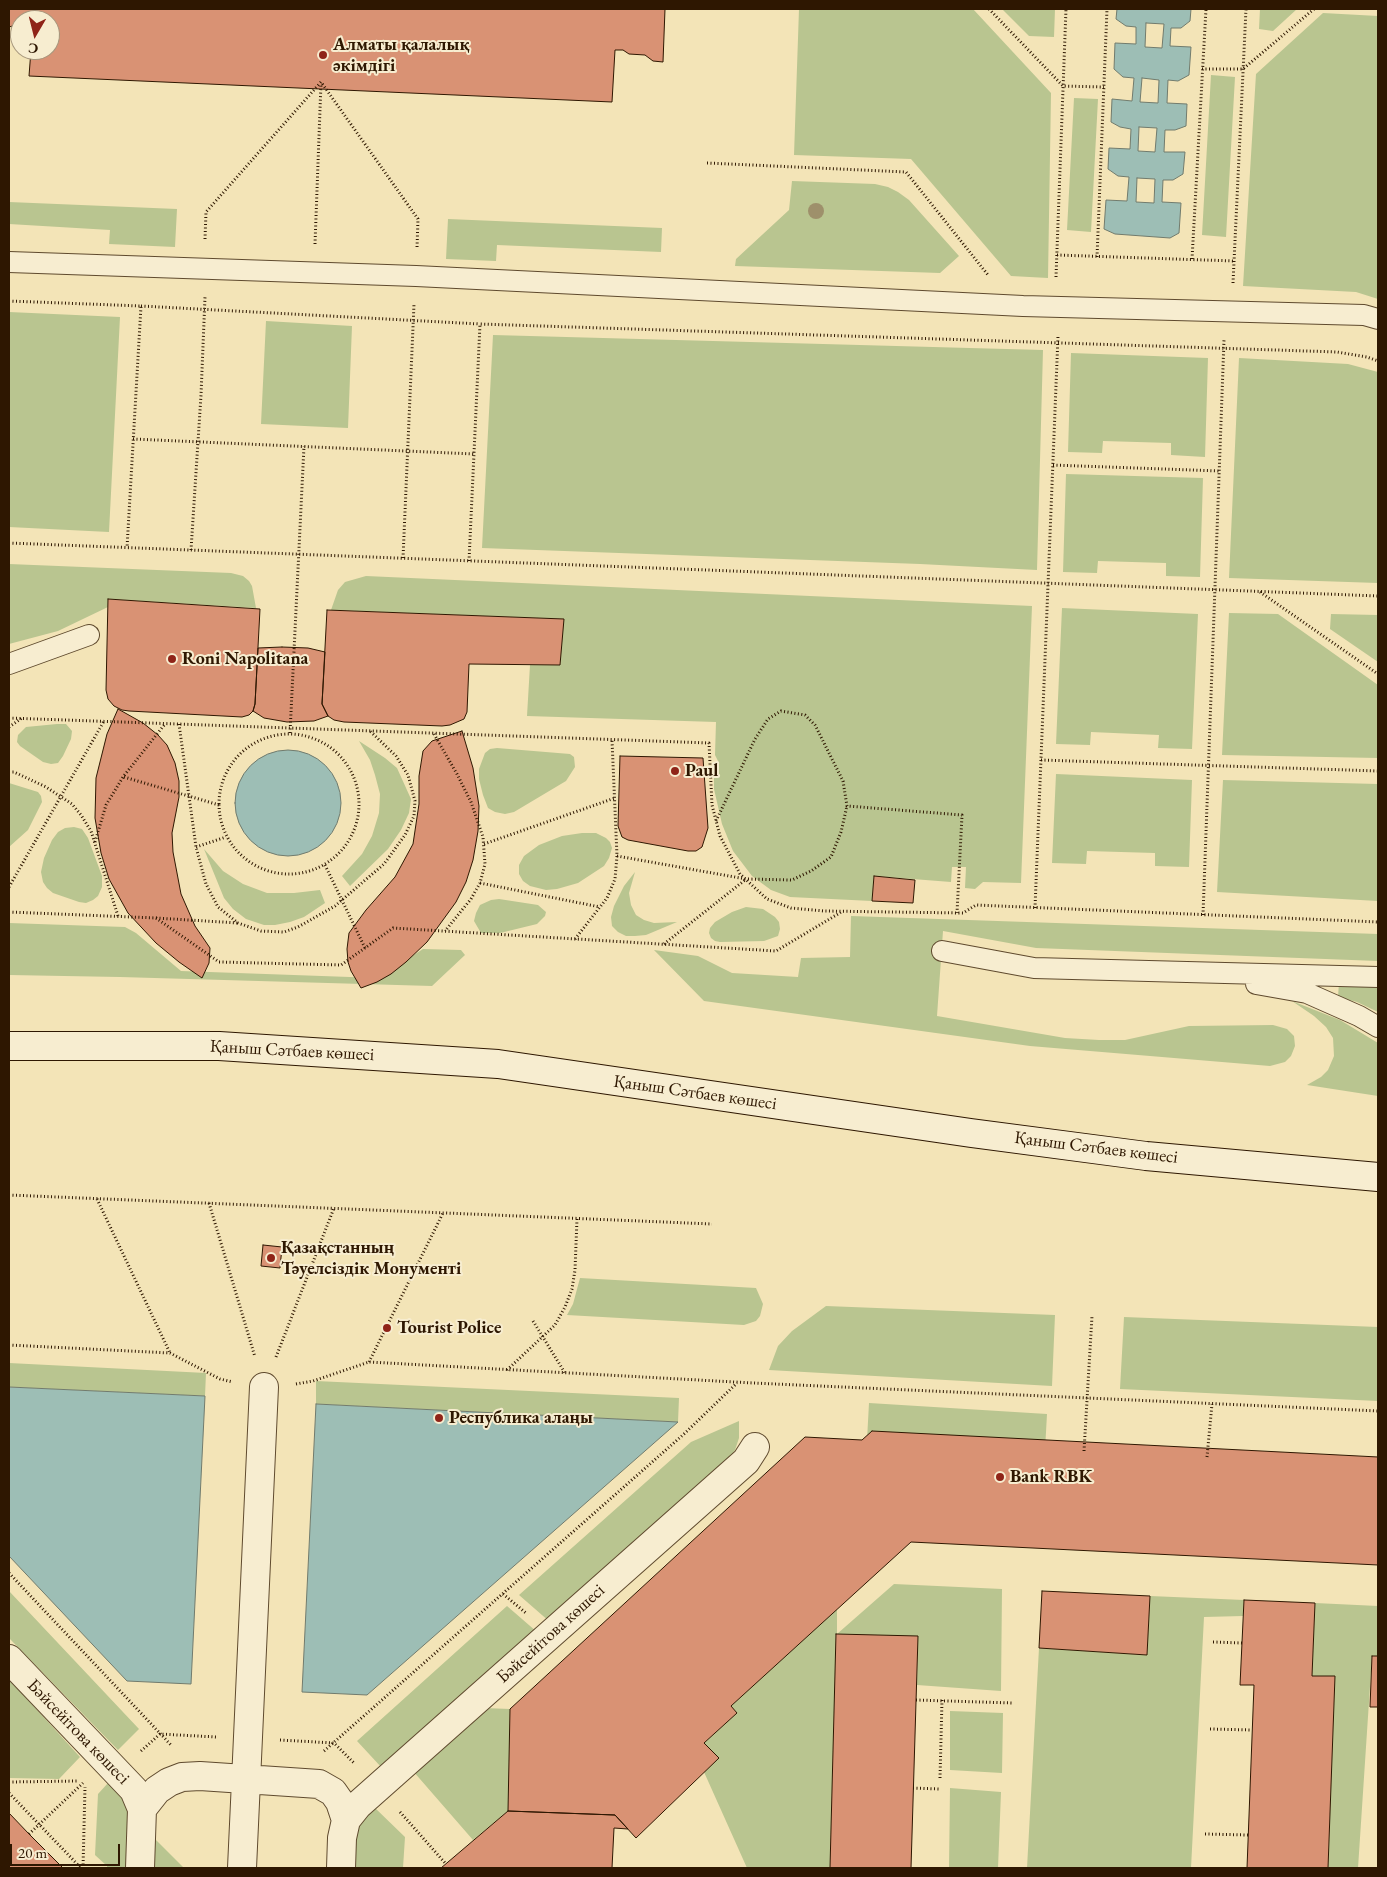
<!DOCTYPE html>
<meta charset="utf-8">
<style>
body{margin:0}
#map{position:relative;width:1387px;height:1877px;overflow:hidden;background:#f3e4b7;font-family:"EB Garamond",serif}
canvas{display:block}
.frame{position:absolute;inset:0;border:10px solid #2e1701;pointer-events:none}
.north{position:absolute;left:10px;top:10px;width:50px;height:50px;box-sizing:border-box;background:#f7edd0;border:1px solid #a7977d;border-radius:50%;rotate:188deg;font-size:14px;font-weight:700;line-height:20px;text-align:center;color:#2e1701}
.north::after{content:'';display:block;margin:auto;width:18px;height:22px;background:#8f2418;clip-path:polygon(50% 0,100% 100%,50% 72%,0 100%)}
.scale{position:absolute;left:10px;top:1844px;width:110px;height:22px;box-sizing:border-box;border:2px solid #2e1701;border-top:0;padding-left:6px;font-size:15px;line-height:18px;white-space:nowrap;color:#2e1701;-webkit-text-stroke:4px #f7edd0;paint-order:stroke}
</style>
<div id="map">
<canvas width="1387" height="1877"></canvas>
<div class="frame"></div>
<div class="north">С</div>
<div class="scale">20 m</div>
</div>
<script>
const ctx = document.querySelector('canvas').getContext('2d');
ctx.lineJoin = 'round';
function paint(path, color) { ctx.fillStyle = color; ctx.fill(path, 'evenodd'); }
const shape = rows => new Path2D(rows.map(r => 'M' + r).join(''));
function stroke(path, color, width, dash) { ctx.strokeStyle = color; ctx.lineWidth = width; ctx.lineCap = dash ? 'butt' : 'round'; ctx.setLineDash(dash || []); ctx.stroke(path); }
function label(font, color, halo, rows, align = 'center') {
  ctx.font = font + ' "EB Garamond",serif'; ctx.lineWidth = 4; ctx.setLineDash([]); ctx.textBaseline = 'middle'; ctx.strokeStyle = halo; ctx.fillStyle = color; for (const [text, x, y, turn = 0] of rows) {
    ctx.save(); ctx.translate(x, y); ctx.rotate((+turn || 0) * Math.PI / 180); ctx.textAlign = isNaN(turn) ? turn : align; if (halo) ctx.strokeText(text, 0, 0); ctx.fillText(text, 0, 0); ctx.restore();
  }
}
const green = shape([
 [799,9,973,9,1051,93,1048,278,1011,276,911,159,794,155],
 [1002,9,1055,9,1054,37,1029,36],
 [1260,9,1297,9,1273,31,1259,29],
 [1323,13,1378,16,1378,299,1356,292,1243,286,1256,74],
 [1211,75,1235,77,1226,237,1202,235],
 [1074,98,1098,99,1091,232,1067,230],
 [792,181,875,184,888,187,898,192,909,200,959,256,940,273,735,266,736,259,789,210],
 [9,202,177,209,175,247,109,244,110,230,9,224],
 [448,219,662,228,661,252,497,245,496,261,446,259],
 [9,312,120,317,109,532,9,527],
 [266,321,352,326,348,428,261,424],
 [493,335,1043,350,1037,570,920,564,482,548],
 [1071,353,1208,358,1205,457,1171,455,1171,443,1103,441,1102,453,1068,452],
 [1239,358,1348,364,1378,372,1378,583,1229,578],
 [1066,474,1203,478,1200,577,1166,576,1166,563,1098,561,1097,573,1063,572],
 [9,564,231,573,243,576,249,581,252,586,256,608,109,599,108,607,58,631,9,644],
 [366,576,1032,606,1021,883,983,882,975,889,965,888,966,867,952,867,951,882,874,876,872,901,790,897,771,890,752,876,733,851,722,824,714,789,714,770,719,763,715,755,716,722,527,716,530,665,560,665,563,619,331,610,338,590,345,582],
 [1062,608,1198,614,1192,749,1158,748,1159,735,1091,732,1090,745,1056,744],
 [1229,613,1278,614,1378,685,1378,758,1222,755],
 [1331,614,1378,615,1378,662,1330,629],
 [57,724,66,724,72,731,71,739,63,756,58,763,51,764,43,762,20,746,17,742,18,735,26,727],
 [359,741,385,758,397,768,411,799,409,813,401,830,388,849,350,886,342,876,362,854,372,836,379,813,380,794,375,775,370,760],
 [497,748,570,754,574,757,575,767,566,781,514,812,505,814,495,812,488,808,483,795,479,779,479,769,485,753,490,749],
 [1056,774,1192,780,1189,867,1155,866,1155,853,1087,851,1086,864,1052,863],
 [1223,780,1378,784,1378,901,1217,892],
 [9,783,38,792,41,796,42,802,28,830,9,847],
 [74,827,82,829,88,838,102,876,102,887,98,896,93,900,86,903,79,902,53,893,47,888,43,882,41,872,44,858,52,840,58,832,65,828],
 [582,833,596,833,606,838,610,842,612,848,609,858,604,866,578,883,557,889,546,890,530,886,523,881,519,874,519,865,524,856,539,845,562,836],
 [204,849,223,871,243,884,267,893,294,893,320,890,325,903,304,917,290,922,275,925,264,925,246,919,233,909,224,898],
 [635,872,629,893,631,905,636,915,644,920,654,923,677,922,646,935,635,936,626,936,618,932,612,926,611,917,614,906,624,886],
 [499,899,538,905,546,912,545,916,537,924,500,933,481,933,474,921,476,913,480,905,491,900],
 [746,907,763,909,775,917,779,922,780,929,778,936,764,941,720,942,715,941,711,938,709,933,710,928,715,922,732,912],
 [851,916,1378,934,1378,961,1036,948,943,931,937,1016,1065,1038,1099,1040,1125,1040,1189,1026,1273,1025,1287,1029,1294,1036,1295,1046,1291,1056,1285,1062,1270,1066,1030,1046,704,1001,654,950,698,956,732,973,798,977,801,958,850,957],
 [9,923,125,927,136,933,181,971,378,978,423,949,461,950,465,955,432,986,120,977,9,975],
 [1339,983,1378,985,1378,1012,1357,1002,1338,997],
 [1292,1001,1340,1020,1378,1043,1378,1096,1307,1085,1321,1077,1328,1070,1334,1056,1333,1038,1326,1027,1314,1016],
 [580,1278,756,1288,763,1304,760,1316,756,1321,744,1325,567,1315,573,1304],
 [826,1306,1055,1315,1052,1386,769,1370,778,1346,792,1331],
 [1124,1317,1378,1327,1378,1401,1120,1389],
 [9,1363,206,1373,205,1396,9,1387],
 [316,1381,679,1398,678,1422,316,1404],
 [869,1403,1047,1414,1045,1450,867,1440],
 [739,1421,739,1438,735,1450,725,1464,550,1622,519,1595,691,1442],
 [894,1584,1002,1589,1001,1691,917,1685,918,1637,836,1634,830,1868,747,1868,704,1772,718,1758,704,1743,737,1713,731,1706,837,1609,837,1634],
 [9,1591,139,1729,118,1750,9,1638],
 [1150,1596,1244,1600,1243,1616,1204,1617,1191,1868,1027,1868,1039,1648,1147,1655],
 [1315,1603,1378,1606,1378,1656,1372,1656,1358,1868,1328,1868,1335,1677,1312,1676],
 [507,1606,537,1632,382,1768,357,1741],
 [9,1679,80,1757,59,1779,9,1778],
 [484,1708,510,1709,508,1811,473,1840,413,1771],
 [950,1711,1003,1713,1002,1773,950,1770],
 [108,1783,123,1798,129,1810,128,1868,107,1868,107,1866,95,1855,98,1794],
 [950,1788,1001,1792,998,1868,949,1868],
 [374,1807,405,1837,403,1868,354,1868,355,1839,359,1827,365,1816],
 [154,1838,184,1868,152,1868]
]);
const water = shape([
 [1117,9,1191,9,1190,21,1181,28,1171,28,1170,46,1191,47,1189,75,1178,81,1168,80,1167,103,1187,104,1186,126,1175,130,1165,130,1164,152,1185,152,1183,174,1173,180,1163,180,1162,202,1181,203,1179,233,1170,238,1115,234,1104,229,1106,200,1127,201,1129,177,1118,176,1108,169,1109,148,1130,149,1131,129,1120,127,1111,122,1112,99,1132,101,1134,78,1123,77,1114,69,1115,43,1136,44,1136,27,1126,26,1116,19,1117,9],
 [1146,23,1164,24,1162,48,1145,47,1146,23],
 [1142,78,1159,80,1158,103,1140,102,1142,78],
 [1139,127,1157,128,1155,152,1138,151,1139,127],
 [1137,178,1155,179,1154,203,1136,202,1137,178],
 '235 803a53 53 0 1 1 106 0a53 53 0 1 1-106 0Z',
 [9,1387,205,1396,191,1684,127,1681,9,1556,9,1387],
 [316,1404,678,1422,367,1695,302,1692,316,1404]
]);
const building = shape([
 [9,9,665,9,663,62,653,61,645,55,629,54,623,50,615,50,612,102,29,76,31,50,50,50,50,20,20,20,20,24,9,27,9,9],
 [108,599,260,609,255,704,253,711,249,715,242,717,129,711,122,710,114,706,108,699,106,690,108,599],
 [327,610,564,619,560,665,469,664,467,712,464,719,450,725,442,726,344,722,334,720,328,716,322,704,327,610],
 [282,647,308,648,325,652,322,704,328,716,314,721,287,722,264,718,253,711,255,704,258,648,282,647],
 [118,709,143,723,158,735,167,745,175,763,179,781,179,797,172,833,173,852,181,894,195,926,210,948,209,963,202,978,179,962,156,943,128,913,109,879,101,853,95,818,96,778,107,734,118,709],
 [462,731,473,768,479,806,478,831,473,860,466,882,456,902,427,942,406,962,391,974,377,982,361,988,351,971,348,962,347,949,349,933,366,910,395,877,413,844,419,804,419,776,423,751,432,741,462,731],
 [620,756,703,758,708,828,702,847,696,851,688,851,628,840,622,837,618,826,620,756],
 [874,876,915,880,913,903,872,901,874,876],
 [263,1245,282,1247,280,1268,261,1266,263,1245],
 [872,1431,1378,1457,1378,1565,911,1542,731,1706,737,1713,704,1743,719,1758,636,1838,615,1815,508,1811,510,1709,805,1437,862,1440,872,1431],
 [1042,1591,1150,1596,1147,1655,1039,1648,1042,1591],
 [1244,1600,1315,1603,1312,1676,1335,1676,1328,1868,1247,1868,1254,1685,1240,1685,1244,1600],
 [836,1634,918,1636,911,1868,830,1868,836,1634],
 [1372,1656,1378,1656,1378,1707,1370,1707,1372,1656],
 [508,1811,615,1815,628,1829,614,1828,612,1868,441,1868,508,1811],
 [9,1813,29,1834,63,1868,9,1868,9,1813]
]);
const path = shape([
 [989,9,1063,86,1104,87],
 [1202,69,1243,69,1314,9],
 [707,163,906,172,988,275],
 [205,239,206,212,321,82,418,219,417,248],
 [315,244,321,83],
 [1057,255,1234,261],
 [1097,257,1107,9],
 [1192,259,1206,9],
 [1056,277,1066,9],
 [1233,283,1246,9],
 [9,301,141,306,127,548],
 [141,306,480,324],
 [133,439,474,454],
 [1053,465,1219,471],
 [9,543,1378,596],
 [191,550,201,395,205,297],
 [403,558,414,304],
 [469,561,480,324,1337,352,1367,357,1378,361],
 [1260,592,1378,674],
 [9,718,709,743,712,805,720,836,740,874,767,899,791,908,824,911,963,913,976,905,1378,922],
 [179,724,196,847,206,884,218,907,238,923,261,931,284,932,298,927,335,906,384,864,405,835,414,816,415,801,408,775,396,756,370,731],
 [9,727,22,718],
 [290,733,304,446],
 '219 804a70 70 0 1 1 140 0a70 70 0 1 1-140 0Z',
 [434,734,457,774,471,802,483,837,485,864,480,883,471,899,445,931],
 [1041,760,1378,771],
 [9,772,14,772,46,787,72,804,81,815,91,831,118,916],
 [124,777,219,805],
 [716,821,755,739,768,719,781,711,805,715,815,725,843,781,847,806,962,815,957,913],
 [95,842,106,805,123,777,165,724],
 [484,844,615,798],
 [196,847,226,837],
 [617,856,746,879,792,880,811,871,831,857,841,832,847,806],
 [325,865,365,948],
 [480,883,600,907],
 [9,887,104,721],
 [1035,908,1058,336],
 [9,912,156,918,219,962,341,965,393,928,776,951,843,911],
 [1203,915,1224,340],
 [156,918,238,923],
 [575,939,607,898,615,879,617,856,612,740],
 [664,944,745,880],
 [9,1195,712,1224],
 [97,1199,170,1353],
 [209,1203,255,1357],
 [533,1321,565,1373],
 [9,1345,170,1353,220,1379,233,1382],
 [276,1357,334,1208],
 [369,1362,443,1213],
 [507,1370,555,1325,565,1307,572,1289,575,1270,577,1219],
 [296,1384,313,1381,369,1362,753,1383,1378,1411],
 [1084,1451,1092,1316],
 [1207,1457,1212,1404],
 [9,1573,171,1745],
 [503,1594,526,1613],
 [1213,1642,1242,1643],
 [916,1700,1012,1703],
 [1210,1729,1252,1730],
 [280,1740,334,1743,355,1764],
 [141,1751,160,1734,216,1737],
 [324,1751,684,1434,737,1383],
 [940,1778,942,1700],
 [9,1782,78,1781],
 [913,1788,940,1789],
 [9,1793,81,1868],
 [400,1812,446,1864],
 [29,1834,83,1783],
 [1205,1834,1248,1835],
 [83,1868,85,1787]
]);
const lane = shape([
 [9,262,416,276,1023,306,1364,315,1378,319],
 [9,664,89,635],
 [942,951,1034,968,1378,977],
 [1256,984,1307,993,1359,1016,1378,1027]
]);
const street = shape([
 [9,1659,134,1790,142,1809,140,1868],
 [142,1809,157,1790,169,1782,182,1777,200,1776,319,1784,333,1792,340,1802,346,1820],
 [242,1868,264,1387],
 [341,1868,342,1838,346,1820,358,1805,746,1461,755,1447]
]);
const secondary = shape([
 [9,1046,219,1046,498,1064,971,1133,1146,1156,1378,1177]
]);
const trees = [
 [816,211]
];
const markers = [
 [323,55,5,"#8f2418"],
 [172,659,5,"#8f2418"],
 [675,771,5,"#8f2418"],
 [271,1258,5,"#8f2418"],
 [387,1328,5,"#8f2418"],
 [439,1418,5,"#8f2418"],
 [1000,1477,5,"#8f2418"]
];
const poiNames = [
 ["Алматы қалалық",333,45],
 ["әкімдігі",333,66],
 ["Roni Napolitana",182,659],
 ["Paul",685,771],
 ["Қазақстанның",281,1248],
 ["Тәуелсіздік Монументі",281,1269],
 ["Tourist Police",397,1328],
 ["Республика алаңы",449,1418],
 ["Bank RBK",1010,1477]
];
const streetNames = [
 ["Қаныш Сәтбаев көшесі",292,1051,3],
 ["Қаныш Сәтбаев көшесі",695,1093,8],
 ["Қаныш Сәтбаев көшесі",1096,1148,7],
 ["Бәйсейітова көшесі",551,1634,-42],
 ["Бәйсейітова көшесі",78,1732,46]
];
paint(green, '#b9c590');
paint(water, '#9dbeb5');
stroke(water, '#717b6d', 1);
paint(building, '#d99274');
stroke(building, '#2e1701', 1);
stroke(lane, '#5f4a2e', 22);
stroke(street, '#5f4a2e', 30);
stroke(secondary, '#2e1701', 30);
stroke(path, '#2e1701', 3, [1, 2.5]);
stroke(lane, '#f7edd0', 20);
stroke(street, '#f7edd0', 28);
stroke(secondary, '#f7edd0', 28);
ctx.fillStyle = '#9e906b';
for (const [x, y] of trees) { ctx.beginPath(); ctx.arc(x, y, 8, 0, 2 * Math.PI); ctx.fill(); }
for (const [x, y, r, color] of markers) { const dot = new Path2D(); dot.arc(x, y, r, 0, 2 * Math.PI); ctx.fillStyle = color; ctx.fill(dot); stroke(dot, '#f7edd0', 2); }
label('bold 18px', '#2e1701', '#f7edd0', poiNames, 'left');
label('18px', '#2e1701', '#f7edd0', streetNames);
</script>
